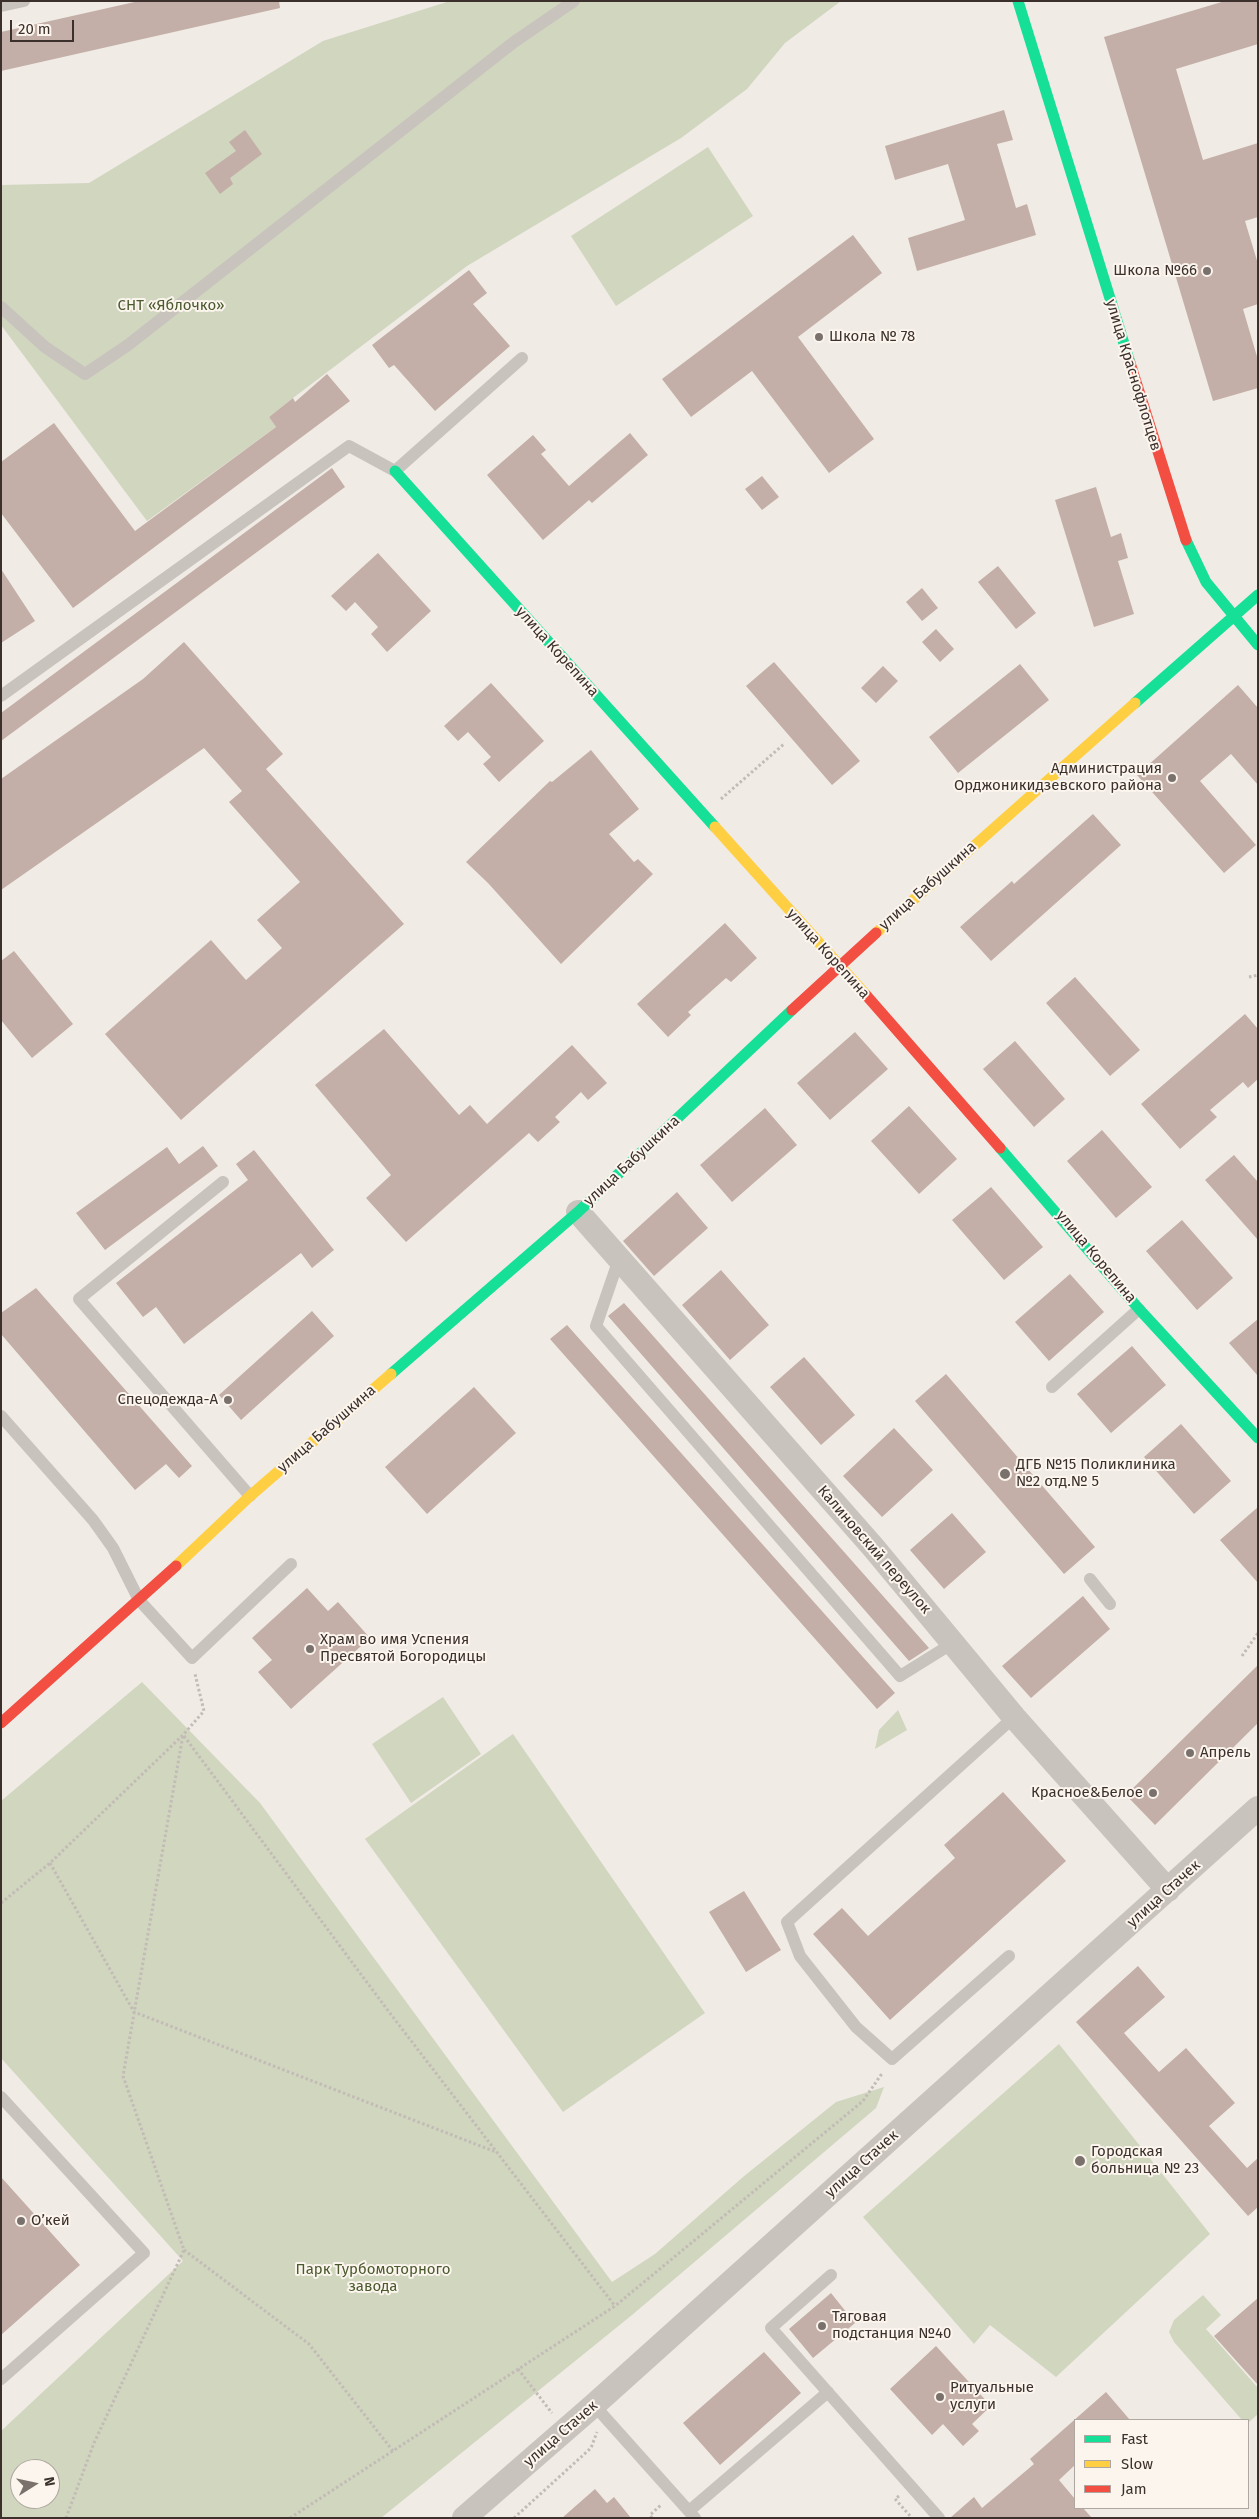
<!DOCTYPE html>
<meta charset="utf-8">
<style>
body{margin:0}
#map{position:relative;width:1259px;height:2519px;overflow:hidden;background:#f0ebe5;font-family:"Fira Sans",sans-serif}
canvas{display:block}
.frame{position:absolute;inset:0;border:2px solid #3b302b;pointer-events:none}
.legend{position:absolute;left:1074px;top:2419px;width:175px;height:90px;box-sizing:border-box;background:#fbf5ee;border:1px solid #aea6a0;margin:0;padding:6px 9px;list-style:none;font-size:15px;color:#3b302b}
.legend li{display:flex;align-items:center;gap:10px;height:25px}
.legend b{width:25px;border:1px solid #aea6a0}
.north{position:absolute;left:10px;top:2459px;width:50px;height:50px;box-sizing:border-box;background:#fbf5ee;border:1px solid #aea6a0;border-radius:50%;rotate:80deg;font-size:14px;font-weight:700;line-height:20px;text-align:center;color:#3b302b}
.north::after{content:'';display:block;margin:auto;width:18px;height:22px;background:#7a716c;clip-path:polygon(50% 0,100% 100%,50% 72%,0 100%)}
.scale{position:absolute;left:10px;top:20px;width:64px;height:22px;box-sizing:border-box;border:2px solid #3b302b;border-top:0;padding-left:6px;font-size:15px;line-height:18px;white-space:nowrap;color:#3b302b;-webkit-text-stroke:4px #fbf5ee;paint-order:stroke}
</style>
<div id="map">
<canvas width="1259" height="2519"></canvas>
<div class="frame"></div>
<ul class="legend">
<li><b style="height:6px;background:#16e098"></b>Fast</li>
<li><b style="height:6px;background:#ffcf43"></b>Slow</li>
<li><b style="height:6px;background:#f24e42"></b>Jam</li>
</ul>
<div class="north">N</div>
<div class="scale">20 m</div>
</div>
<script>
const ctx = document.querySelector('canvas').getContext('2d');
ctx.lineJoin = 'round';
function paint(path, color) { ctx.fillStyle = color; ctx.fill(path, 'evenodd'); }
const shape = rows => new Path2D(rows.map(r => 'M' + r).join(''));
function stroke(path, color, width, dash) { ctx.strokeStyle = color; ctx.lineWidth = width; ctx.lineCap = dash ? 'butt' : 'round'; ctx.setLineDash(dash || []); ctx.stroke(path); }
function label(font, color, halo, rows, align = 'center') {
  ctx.font = font + ' "Fira Sans",sans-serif'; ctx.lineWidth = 4; ctx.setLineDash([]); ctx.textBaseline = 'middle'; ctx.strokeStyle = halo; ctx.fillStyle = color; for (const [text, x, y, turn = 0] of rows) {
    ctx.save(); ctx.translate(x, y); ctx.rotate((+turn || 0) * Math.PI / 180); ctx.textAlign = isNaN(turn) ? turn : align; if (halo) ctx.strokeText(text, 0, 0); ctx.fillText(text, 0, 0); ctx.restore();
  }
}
const green = shape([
 [450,1,841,1,785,43,747,89,681,138,467,266,293,398,269,417,276,427,147,521,1,325,1,185,89,183,323,41],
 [708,147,753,216,616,306,571,236],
 [142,1682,260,1803,612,2282,655,2254,743,2177,836,2102,884,2087,876,2108,632,2315,381,2518,1,2518,1,2431,183,2261,1,2058,1,1801],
 [20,2469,50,2469,50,2499,20,2499],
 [443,1697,481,1754,411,1803,372,1744],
 [898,1710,907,1730,875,1749,879,1730],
 [513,1734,705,2013,563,2112,365,1839],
 [1059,2044,1210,2234,1056,2377,990,2325,974,2344,863,2217],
 [1203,2295,1221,2315,1206,2329,1258,2388,1258,2414,1248,2423,1248,2420,1242,2420,1174,2342,1169,2332,1174,2320]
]);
const building = shape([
 [139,1,279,1,280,8,1,71,1,32],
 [1225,1,1258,1,1258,44,1176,69,1203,160,1258,143,1258,217,1245,221,1258,264,1258,304,1243,309,1258,360,1258,388,1213,401,1104,37],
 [1004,110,1013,140,997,144,1016,208,1027,204,1036,235,917,271,908,238,965,220,948,164,895,180,885,146],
 [245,130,262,154,230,178,233,184,220,194,205,173,236,151,229,142],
 [853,235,882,273,798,337,874,439,829,473,752,371,691,417,662,379],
 [469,270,487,293,473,304,510,346,435,411,394,365,389,368,372,345],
 [327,374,350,401,73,608,1,513,1,462,54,423,135,531,276,427,269,417,293,398,295,402],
 [630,433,648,455,592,503,589,500,543,540,487,475,533,435,546,450,541,454,569,486],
 [332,468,345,487,1,741,1,713],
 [762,476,779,497,762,510,745,489],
 [1096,487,1111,537,1121,533,1128,558,1118,561,1134,614,1094,627,1055,500],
 [378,553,431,611,387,652,371,634,378,627,355,602,346,611,331,596],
 [998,566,1036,613,1016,629,978,582],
 [1,569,35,621,1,643],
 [922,588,938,608,922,621,906,602],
 [936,629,954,649,940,662,922,642],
 [184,642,283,754,266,769,404,924,181,1120,105,1034,211,940,246,980,282,948,257,920,300,882,229,802,242,791,204,748,1,890,1,779,143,679],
 [774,662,860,761,832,785,746,686],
 [1020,664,1049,700,958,773,929,737],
 [883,666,898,681,876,703,861,688],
 [491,683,544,741,499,782,483,764,491,757,468,732,458,741,444,726],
 [1238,685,1258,708,1258,785,1231,754,1200,781,1256,845,1224,873,1137,775],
 [591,750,639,809,609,834,634,862,638,859,653,874,561,964,488,883,466,862,550,781,552,782],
 [1093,814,1121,845,991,961,960,927,1012,881,1014,884],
 [725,923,757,958,731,982,726,978,688,1012,691,1015,668,1037,637,1004],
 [14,951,73,1024,32,1058,1,1020,1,961],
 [1075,977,1140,1050,1110,1076,1046,1003],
 [1245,1014,1258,1029,1258,1079,1248,1088,1243,1082,1210,1110,1217,1117,1180,1149,1141,1104],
 [384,1029,459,1115,470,1105,487,1124,572,1045,607,1083,588,1100,581,1092,555,1117,560,1122,538,1142,529,1133,406,1242,366,1198,391,1175,315,1085],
 [855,1032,888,1069,830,1120,797,1083],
 [1015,1041,1065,1099,1034,1127,983,1069],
 [909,1106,957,1159,919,1194,871,1141],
 [765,1108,797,1145,732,1202,700,1165],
 [1102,1130,1152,1187,1116,1218,1067,1161],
 [203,1146,218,1166,105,1250,76,1213,167,1147,179,1164],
 [254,1150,334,1250,312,1268,301,1253,184,1344,156,1307,143,1317,116,1283,248,1180,236,1164],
 [1234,1155,1258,1182,1258,1240,1205,1180],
 [991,1187,1043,1247,1004,1280,952,1220],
 [677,1192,708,1228,654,1276,623,1241],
 [1182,1220,1233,1278,1197,1310,1146,1251],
 [721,1270,769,1325,730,1360,682,1305],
 [1070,1274,1104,1312,1049,1361,1015,1322],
 [36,1288,192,1466,179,1478,166,1464,135,1490,1,1334,1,1313],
 [624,1303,929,1648,909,1661,608,1316],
 [312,1311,334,1336,241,1420,219,1395],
 [1258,1319,1258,1376,1229,1343],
 [567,1325,895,1693,877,1709,550,1339],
 [1132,1346,1166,1385,1111,1433,1077,1394],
 [804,1357,855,1415,821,1445,770,1387],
 [946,1374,1095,1547,1064,1574,915,1401],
 [474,1387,516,1433,427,1514,385,1467],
 [1181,1424,1231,1481,1194,1514,1144,1457],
 [894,1428,933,1470,882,1517,843,1476],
 [1258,1507,1258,1583,1220,1540],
 [952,1513,986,1552,944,1589,910,1550],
 [307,1588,328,1611,338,1602,370,1638,291,1709,258,1672,272,1660,252,1638],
 [1083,1596,1110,1629,1031,1698,1002,1666],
 [1258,1665,1258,1723,1155,1825,1126,1795],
 [1003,1792,1066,1861,890,2020,813,1934,842,1908,868,1936,955,1858,944,1845],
 [744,1891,781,1950,746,1972,709,1912],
 [1138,1966,1165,1997,1124,2033,1159,2072,1186,2048,1235,2103,1209,2126,1247,2168,1258,2158,1258,2207,1248,2216,1076,2022],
 [1,2177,80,2265,1,2335],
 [831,2293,855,2323,813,2358,789,2329],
 [1258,2298,1258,2385,1214,2336],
 [936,2346,991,2406,972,2424,979,2431,963,2446,943,2424,932,2435,890,2389],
 [764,2352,801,2393,720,2465,683,2423],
 [1106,2392,1130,2420,1075,2420,1075,2465,1059,2480,1075,2499,1075,2508,1083,2508,1092,2518,950,2518,974,2497,982,2508,1034,2464,1030,2459],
 [595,2489,607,2503,614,2497,631,2518,562,2518]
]);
const path = shape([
 [721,799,784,744],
 [1249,977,1258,975],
 [1242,1656,1258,1633],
 [184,1736,389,2012,615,2306],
 [50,1863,134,2012,496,2152],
 [1,1903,50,1863,183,1735,204,1711,195,1674],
 [184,2250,309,2344,393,2451],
 [518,2369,552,2413],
 [899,2496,895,2499,912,2518],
 [66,2518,94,2443,184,2250,123,2076,183,1735],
 [290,2518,615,2306,863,2101,883,2072],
 [514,2518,591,2448,597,2432],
 [652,2518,650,2515,662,2504]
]);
const lane = shape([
 [1,6,24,1],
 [1,307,45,347,85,374,128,345,514,42,574,1],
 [1,696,349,446,395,471,522,358],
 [223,1182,79,1299,250,1496],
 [619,1259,596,1326,900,1676,953,1643],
 [1052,1387,1139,1309],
 [1,1416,93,1520,113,1548,139,1600,192,1658,291,1564],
 [1090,1579,1110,1604],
 [1009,1956,892,2059,856,2027,800,1956,787,1922,1014,1717],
 [1,2097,144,2253,1,2379],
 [831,2275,771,2328,939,2518],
 [594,2405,695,2518],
 [689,2511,828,2392]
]);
const street = shape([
 [578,1212,873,1547,1014,1717,1168,1890],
 [464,2518,594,2405,1258,1808]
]);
const fast = shape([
 [1018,1,1130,363],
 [395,471,715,827],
 [1186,540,1206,582,1258,645],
 [1135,703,1258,595],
 [1000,1148,1139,1309,1258,1438],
 [391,1374,578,1212,792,1010]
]);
const slow = shape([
 [715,827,866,995],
 [876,933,1135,703],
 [176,1566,250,1496,391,1374]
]);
const jam = shape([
 [1130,363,1186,540],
 [866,995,1000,1148],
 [792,1010,876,933],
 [1,1723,176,1566]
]);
const markers = [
 [1207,271,5,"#7a716c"],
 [819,337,5,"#7a716c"],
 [1172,778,5,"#7a716c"],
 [228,1400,5,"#7a716c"],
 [1005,1474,6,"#7a716c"],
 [310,1649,5,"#7a716c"],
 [1190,1753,5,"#7a716c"],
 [1153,1793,5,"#7a716c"],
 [1080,2161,6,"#7a716c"],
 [21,2221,5,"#7a716c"],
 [822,2326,5,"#7a716c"],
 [940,2397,5,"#7a716c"]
];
const poiNames = [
 ["Школа №66",1197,271,"right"],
 ["Школа № 78",829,337],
 ["Администрация",1162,769,"right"],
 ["Орджоникидзевского района",1162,786,"right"],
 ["Спецодежда-А",218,1400,"right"],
 ["ДГБ №15 Поликлиника",1016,1465],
 ["№2 отд.№ 5",1016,1482],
 ["Храм во имя Успения",320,1640],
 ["Пресвятой Богородицы",320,1657],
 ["Апрель",1200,1753],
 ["Красное&Белое",1143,1793,"right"],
 ["Городская",1091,2152],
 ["больница № 23",1091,2169],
 ["О’кей",31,2221],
 ["Тяговая",832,2317],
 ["подстанция №40",832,2334],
 ["Ритуальные",950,2388],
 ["услуги",950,2405]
];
const parkNames = [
 ["СНТ «Яблочко»",171,306],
 ["Парк Турбомоторного",373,2270],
 ["завода",373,2287]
];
const streetNames = [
 ["улица Краснофлотцев",1133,375,73],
 ["улица Корепина",557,652,48],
 ["улица Бабушкина",928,886,-42],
 ["улица Корепина",828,954,48],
 ["улица Бабушкина",632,1161,-43],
 ["улица Корепина",1096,1257,50],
 ["улица Бабушкина",327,1429,-41],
 ["Калиновский переулок",874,1550,49],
 ["улица Стачек",1164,1894,-42],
 ["улица Стачек",862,2164,-42],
 ["улица Стачек",561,2434,-41]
];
paint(green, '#d1d6bf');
paint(building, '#c3afa7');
stroke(path, '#c2bbb6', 3, [2.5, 2.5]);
stroke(lane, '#c9c3be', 12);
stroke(street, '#c9c3be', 24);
stroke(fast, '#16e098', 11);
stroke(slow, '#ffcf43', 11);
stroke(jam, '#f24e42', 11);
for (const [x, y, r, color] of markers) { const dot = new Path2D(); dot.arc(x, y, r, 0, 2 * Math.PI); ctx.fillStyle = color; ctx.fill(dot); stroke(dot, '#fbf5ee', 2); }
label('15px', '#3b302b', '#fbf5ee', poiNames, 'left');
label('15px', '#4a5a2e', '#fbf5ee', parkNames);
label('15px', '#3b302b', '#fbf5ee', streetNames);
</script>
